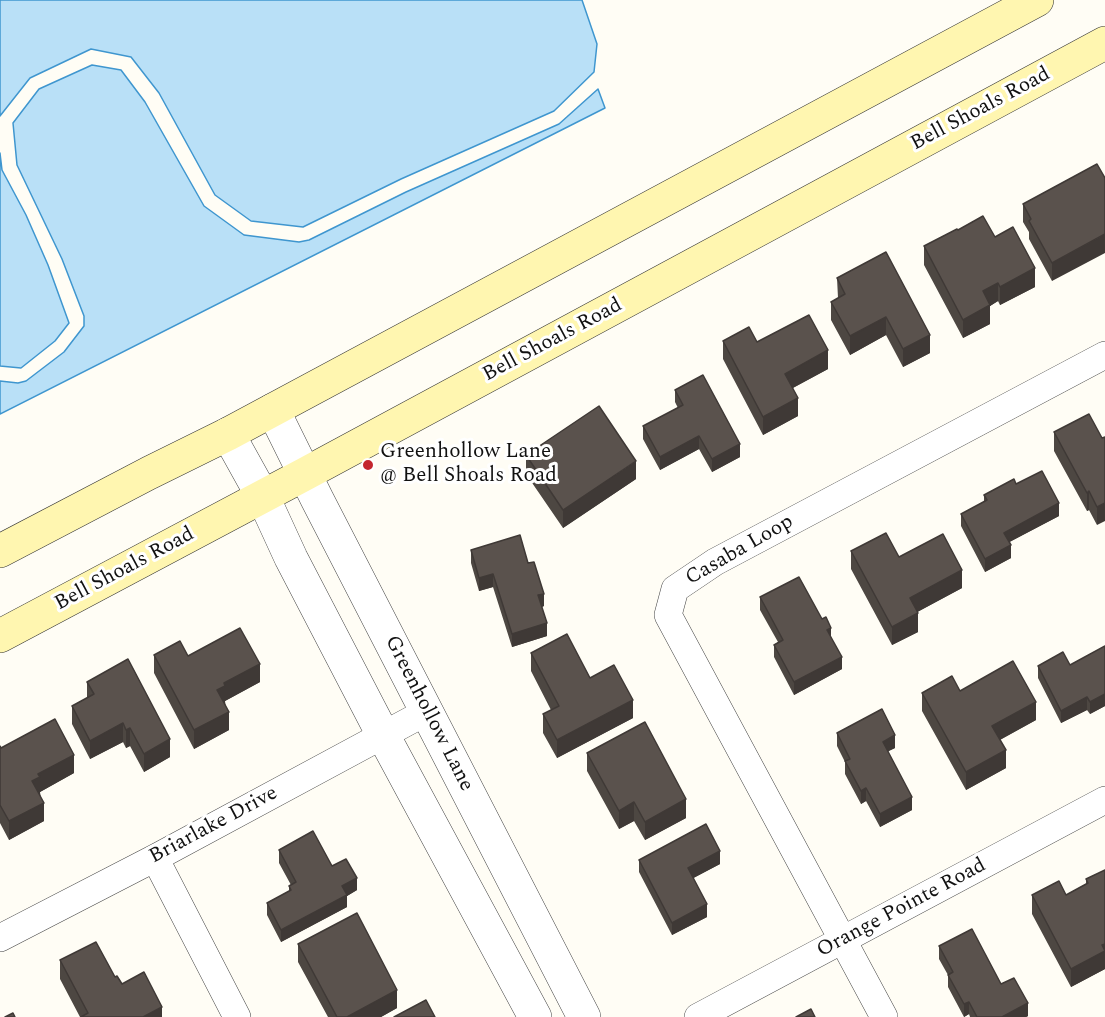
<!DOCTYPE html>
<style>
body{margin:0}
canvas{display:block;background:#fffdf5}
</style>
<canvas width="1105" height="1017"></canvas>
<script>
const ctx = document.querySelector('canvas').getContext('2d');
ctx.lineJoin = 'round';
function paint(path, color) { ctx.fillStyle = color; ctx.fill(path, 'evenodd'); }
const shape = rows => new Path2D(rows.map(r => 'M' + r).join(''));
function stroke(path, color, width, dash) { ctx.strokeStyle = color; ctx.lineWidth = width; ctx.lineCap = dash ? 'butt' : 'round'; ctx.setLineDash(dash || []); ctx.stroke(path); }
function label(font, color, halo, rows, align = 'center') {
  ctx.font = font + ' Spectral,serif'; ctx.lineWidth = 6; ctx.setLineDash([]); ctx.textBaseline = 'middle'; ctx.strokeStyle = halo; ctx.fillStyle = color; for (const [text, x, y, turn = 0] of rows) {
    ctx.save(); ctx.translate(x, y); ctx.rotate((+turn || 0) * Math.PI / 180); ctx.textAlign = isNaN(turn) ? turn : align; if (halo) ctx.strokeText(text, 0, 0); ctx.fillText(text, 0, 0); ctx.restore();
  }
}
const water = shape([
 [0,0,582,0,597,44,594,72,554,111,401,179,303,227,251,221,215,195,159,93,131,57,91,49,30,78,0,116,0,0],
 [92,65,121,70,145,102,204,206,244,235,299,242,309,240,406,192,559,124,598,89,605,108,0,414,0,381,18,383,26,381,64,352,84,326,84,316,62,259,17,165,13,123,39,89,92,65],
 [0,153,2,170,26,215,48,265,69,323,55,341,21,368,0,366,0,153]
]);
const minor = shape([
 [155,858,237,1017],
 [0,938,155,858,426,712],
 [698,1017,1105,800],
 [884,1017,668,615,675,589,715,562,1105,355]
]);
const tertiary = shape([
 [273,410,317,499,584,1017],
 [228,434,263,497,291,558,383,735,535,1017]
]);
const secondary = shape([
 [0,551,149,473,228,434,1037,0],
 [0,636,305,474,1105,43]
]);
const wall = shape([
 [1097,164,1052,281,1029,239,1029,232,1023,222,1023,204],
 [958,230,995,237,1035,287,1000,305,998,301,990,306,990,324,963,338,924,265,924,246],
 [837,278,930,353,903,367,886,335,850,355,831,320,831,302,838,298],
 [723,341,757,342,828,369,793,388,798,416,763,435,723,359],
 [675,390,740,457,712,472,699,449,660,470,643,439,643,426,678,408,675,402],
 [1054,432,1102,438,1097,525,1089,510,1087,511,1054,451],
 [526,455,636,479,563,528,526,474],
 [1016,484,1059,516,1009,542,1011,558,985,572,961,526,961,514,984,502,984,495],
 [471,550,528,563,544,606,542,607,547,636,512,647,493,587,479,591,471,563],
 [851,551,962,588,917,612,918,632,892,645,851,569],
 [760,597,831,637,842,669,794,695,774,657,774,645,778,642,760,610],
 [1105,646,1105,706,1090,714,1087,710,1061,723,1038,678,1038,666,1070,665],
 [531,653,633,718,557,758,543,733,543,714,551,710,531,671],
 [154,655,188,656,260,682,225,701,229,730,194,749,154,673],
 [87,682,170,757,144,772,130,746,126,748,123,742,90,759,72,724,72,706,87,698],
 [960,691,1036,720,1000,740,1006,768,966,790,922,711,922,693],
 [837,733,895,748,888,751,912,810,880,827,866,801,861,804,845,774,845,762,837,746],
 [0,746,1,748,74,773,40,792,44,821,9,840,0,823],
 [587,753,686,818,645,840,634,821,619,829,587,771],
 [279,850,332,866,357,890,347,896,347,907,281,942,267,915,267,903,289,891,289,886,291,885,279,863],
 [639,860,720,864,693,878,707,917,672,935,639,872],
 [1105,870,1105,969,1071,987,1032,914,1032,895,1066,895,1086,884,1086,879],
 [298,944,397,1008,381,1017,328,1017,298,962],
 [939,946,1001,984,1028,1016,1026,1017,970,1017,969,1014,964,1017,948,987,948,975,939,959],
 [60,960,115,977,122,984,162,1017,80,1017,60,979]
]);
const shadedWall = shape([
 [1105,234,1105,253,1052,281,1052,263],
 [1035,268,1035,287,1000,305,1000,287],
 [998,283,998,301,990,306,990,324,963,338,963,320,983,291],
 [886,317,886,335,850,355,850,336],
 [930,335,930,353,903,367,903,349],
 [828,350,828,369,785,392,785,374],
 [798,398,798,416,763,435,763,417],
 [699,436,699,449,660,470,660,457],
 [740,444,740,457,712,472,712,459],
 [636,461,636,479,563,528,563,510],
 [1089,491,1089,510,1087,511,1087,493],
 [1059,503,1059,516,1004,545,1004,533],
 [1105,503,1105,521,1097,525,1097,507],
 [1011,545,1011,558,985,572,985,559],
 [962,570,962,588,910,616,910,598],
 [493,574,493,587,479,591,479,578],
 [544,594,544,606,538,608,538,595],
 [918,613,918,632,892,645,892,627],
 [547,623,547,636,512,647,512,634],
 [831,628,831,640,827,630],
 [842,657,842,669,794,695,794,682],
 [260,664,260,682,225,701,225,704,217,690,224,683],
 [1105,694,1105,706,1090,714,1090,702],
 [1087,697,1087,710,1061,723,1061,711],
 [633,700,633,718,557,758,557,740],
 [1036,702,1036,720,992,744,992,726],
 [229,712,229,730,194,749,194,730],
 [123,723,123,742,90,759,90,741],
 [130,728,130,746,126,748,126,730],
 [895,735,895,748,883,754,883,742],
 [170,739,170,757,144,772,144,754],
 [1006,750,1006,768,966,790,966,772],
 [74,755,74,773,40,792,40,795,32,781,38,774],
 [866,788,866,801,861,804,861,791],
 [912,797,912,810,880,827,880,814],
 [686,799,686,818,645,840,645,822],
 [634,802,634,821,619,829,619,811],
 [44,803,44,821,9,840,9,821],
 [720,851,720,864,688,881,688,868],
 [357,878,357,890,347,896,347,907,281,942,281,930,342,886],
 [707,904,707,917,672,935,672,923],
 [1105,944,1105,969,1071,987,1071,969],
 [397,990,397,1008,381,1017,347,1017],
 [969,1002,969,1014,964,1017,964,1004],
 [1028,1003,1028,1016,1026,1017,1002,1017],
 [162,1007,162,1017,143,1017]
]);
const building = shape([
 [1097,164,1105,178,1105,234,1052,263,1029,221,1031,219,1023,204,1097,164],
 [983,216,995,237,1013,227,1035,268,1000,287,998,283,983,291,990,305,963,320,924,246,957,229,958,230,983,216],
 [886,252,930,335,903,349,886,317,850,336,831,302,845,294,837,278,886,252],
 [809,315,828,350,785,374,798,398,763,417,723,341,749,327,757,342,809,315],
 [703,375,740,444,712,459,699,436,660,457,643,426,683,405,675,390,703,375],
 [599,406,636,461,563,510,526,455,599,406],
 [1089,414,1102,438,1105,437,1105,503,1097,507,1089,491,1087,493,1054,432,1089,414],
 [1042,471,1059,503,1004,533,1011,545,985,559,961,514,987,500,984,495,1014,479,1016,484,1042,471],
 [886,533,899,557,943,534,962,570,910,598,918,613,892,627,851,551,886,533],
 [520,535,528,563,534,562,544,594,538,595,547,623,512,634,493,574,479,578,471,550,520,535],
 [799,577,822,619,826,617,831,628,827,630,842,657,794,682,774,645,783,640,760,597,799,577],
 [240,628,260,664,224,683,225,686,217,690,229,712,194,730,154,655,180,641,188,656,240,628],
 [567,634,590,678,614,665,633,700,557,740,543,714,559,706,531,653,567,634],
 [1105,646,1105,694,1090,702,1087,697,1061,711,1038,666,1063,652,1070,665,1105,646],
 [128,659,170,739,144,754,130,728,126,730,123,723,90,741,72,706,94,694,87,682,128,659],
 [1013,661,1036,702,992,726,1006,750,966,772,922,693,952,676,960,691,1013,661],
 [882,709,895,735,883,742,912,797,880,814,866,788,861,791,845,761,850,759,837,733,882,709],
 [55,719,74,755,38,774,40,777,32,781,44,803,9,821,0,805,0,746,1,748,55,719],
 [645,722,686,799,645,822,634,802,619,811,587,753,645,722],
 [706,824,720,851,688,868,707,904,672,923,639,860,706,824],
 [313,831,332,866,346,859,357,878,342,886,347,895,281,930,267,903,291,890,289,886,296,882,279,850,313,831],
 [1105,870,1105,944,1102,945,1105,951,1071,969,1032,895,1059,881,1066,895,1088,883,1086,879,1105,870],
 [357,913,397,990,347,1017,337,1017,298,944,357,913],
 [972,929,1001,984,1014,978,1028,1003,1002,1017,977,1017,969,1002,964,1004,948,975,953,972,939,946,972,929],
 [96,942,115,977,117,976,122,984,144,972,162,1007,143,1017,81,1017,88,1013,60,960,96,942],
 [426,1000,435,1017,394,1017,426,1000],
 [811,1009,815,1017,796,1017,811,1009],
 [13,1013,15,1017,5,1017,13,1013]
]);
const markers = [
 [368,465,6,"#c4262e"]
];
const streetNames = [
 ["Bell Shoals Road",981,110,-28],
 ["Bell Shoals Road",553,341,-28],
 ["Casaba Loop",740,551,-30],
 ["Bell Shoals Road",125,570,-28],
 ["Greenhollow Lane",428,714,63],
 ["Briarlake Drive",214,826,-28],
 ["Orange Pointe Road",902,909,-28]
];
const poiNames = [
 ["Greenhollow Lane",380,453],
 ["@ Bell Shoals Road",380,477]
];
paint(water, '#b9e0f7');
stroke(water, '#3f96cf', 1.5);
stroke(minor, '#444', 28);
stroke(tertiary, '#444', 34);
stroke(secondary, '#333', 34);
stroke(minor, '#fff', 27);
stroke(tertiary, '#fff', 33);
stroke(secondary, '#fff6b0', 33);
paint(wall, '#4d4742');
paint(shadedWall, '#3f3936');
paint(building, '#5a524d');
stroke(building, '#3f3936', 1.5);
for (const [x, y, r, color] of markers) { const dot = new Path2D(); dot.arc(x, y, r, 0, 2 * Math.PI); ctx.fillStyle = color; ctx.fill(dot); stroke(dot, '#fff', 2); }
label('21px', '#111', '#fff', streetNames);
label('21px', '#111', '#fff', poiNames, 'left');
</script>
